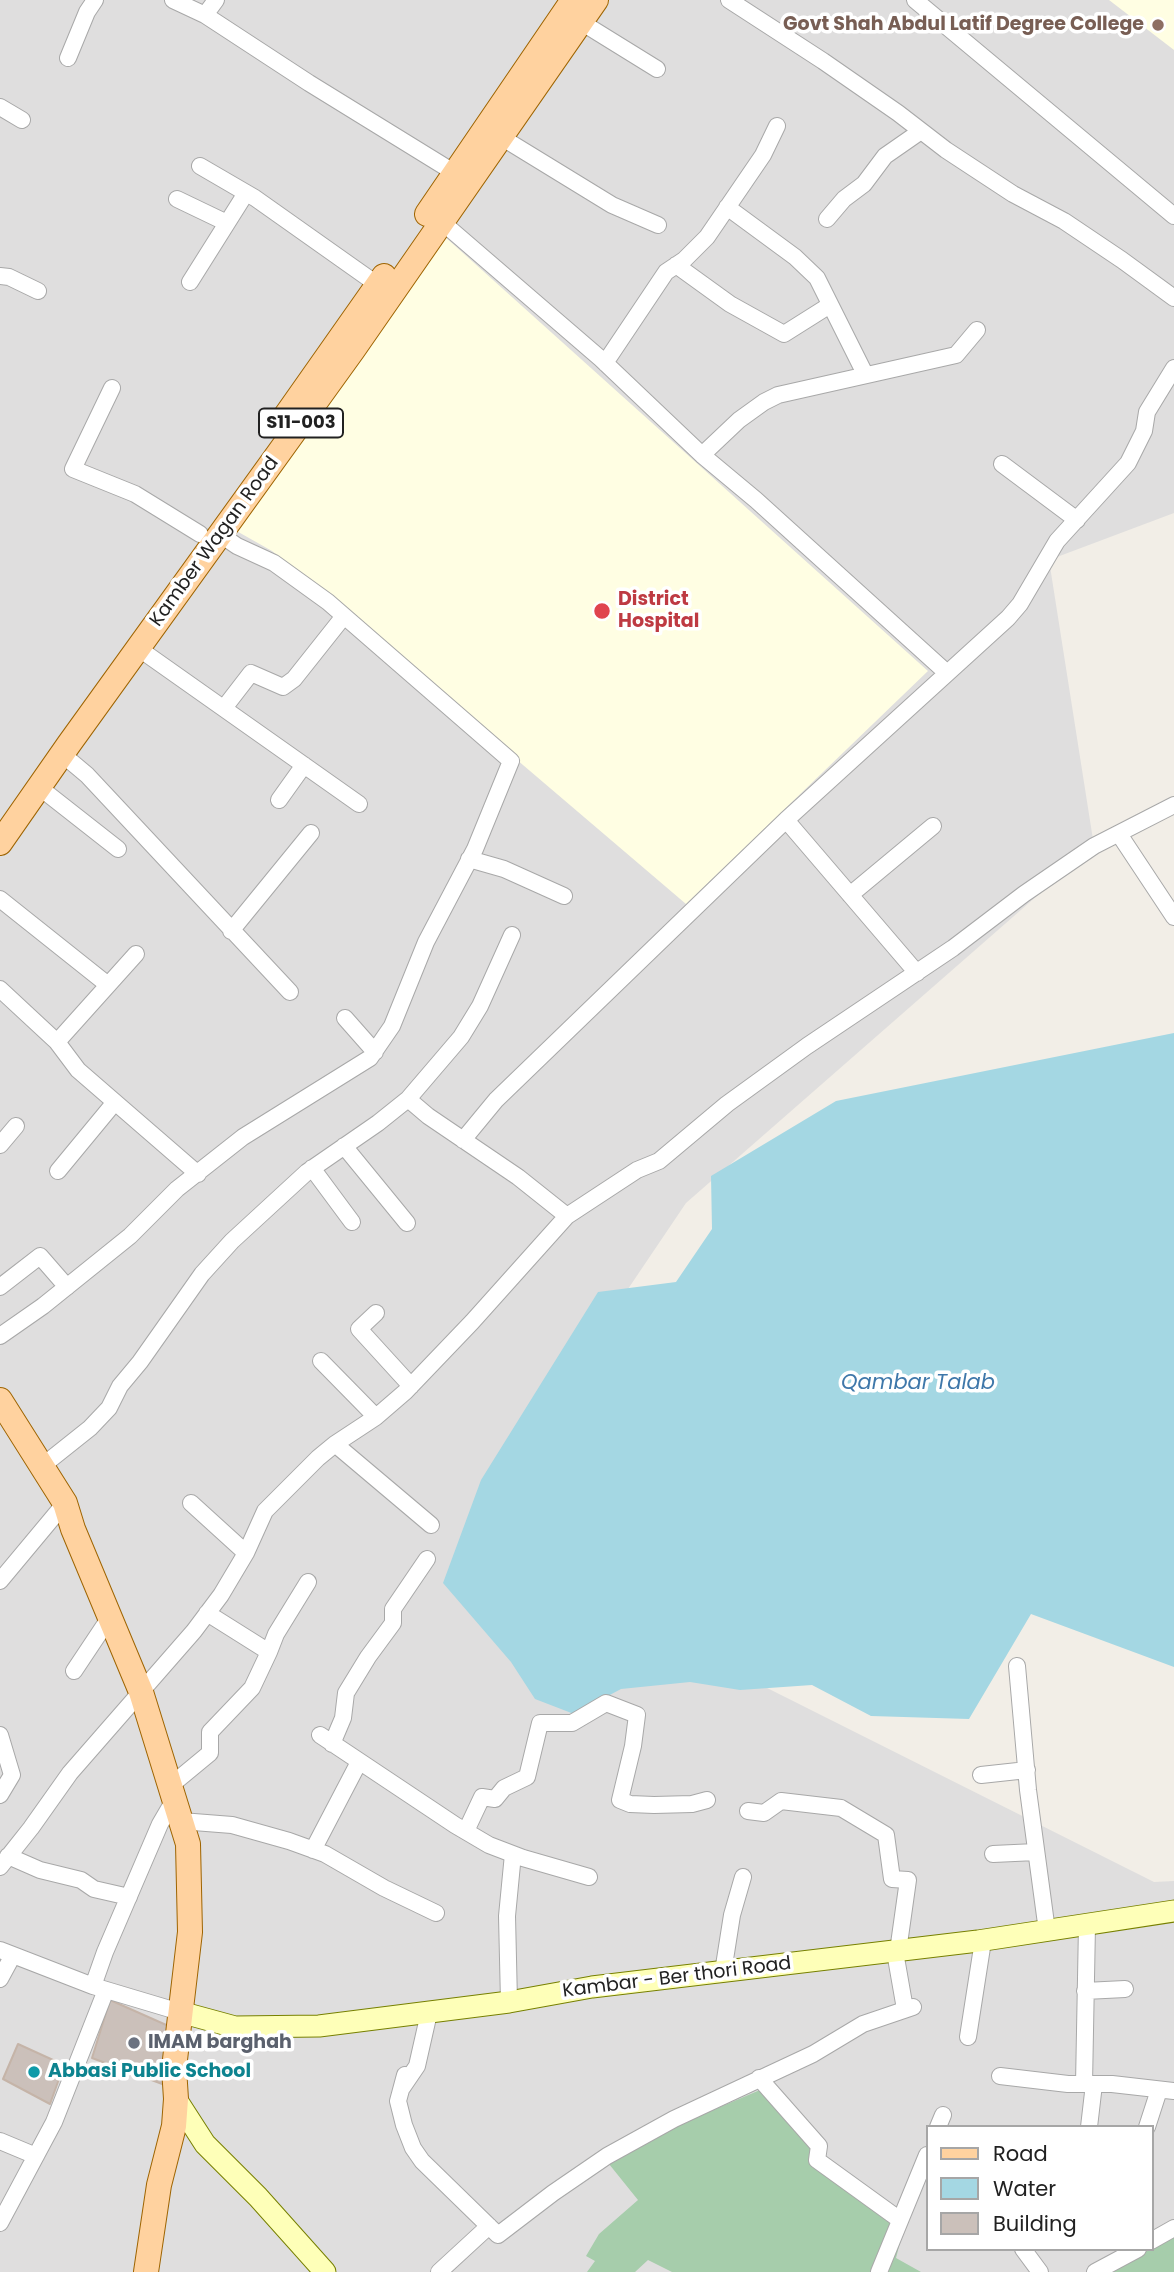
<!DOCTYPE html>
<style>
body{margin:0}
#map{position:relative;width:1174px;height:2272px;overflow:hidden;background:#f2eee7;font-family:Poppins,sans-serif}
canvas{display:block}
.legend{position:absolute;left:926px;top:2125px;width:228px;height:126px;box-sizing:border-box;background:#fff;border:2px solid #a6a6a6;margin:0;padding:9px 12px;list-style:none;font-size:21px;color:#212121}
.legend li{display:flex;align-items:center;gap:14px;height:35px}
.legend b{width:35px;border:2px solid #a6a6a6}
</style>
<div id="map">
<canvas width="1174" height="2272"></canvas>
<ul class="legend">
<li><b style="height:9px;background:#ffd29f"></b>Road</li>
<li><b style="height:19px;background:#a4d7e3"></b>Water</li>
<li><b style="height:19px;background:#cbc0ba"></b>Building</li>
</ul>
</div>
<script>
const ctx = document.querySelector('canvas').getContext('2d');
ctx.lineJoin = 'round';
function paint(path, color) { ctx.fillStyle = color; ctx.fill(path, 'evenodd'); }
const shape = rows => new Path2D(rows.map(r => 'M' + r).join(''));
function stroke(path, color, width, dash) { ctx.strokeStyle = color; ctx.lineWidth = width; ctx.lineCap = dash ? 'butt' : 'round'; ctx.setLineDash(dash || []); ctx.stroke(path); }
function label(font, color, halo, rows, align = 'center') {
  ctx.font = font + ' Poppins,sans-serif'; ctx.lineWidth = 7; ctx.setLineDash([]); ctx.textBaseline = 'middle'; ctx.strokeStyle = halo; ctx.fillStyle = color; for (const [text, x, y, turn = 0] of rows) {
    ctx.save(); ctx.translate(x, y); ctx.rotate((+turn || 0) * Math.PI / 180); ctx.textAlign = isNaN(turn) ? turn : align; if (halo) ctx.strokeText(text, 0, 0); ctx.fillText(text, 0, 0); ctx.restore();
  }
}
const residential = shape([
 [0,0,1174,0,1174,513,1049,560,1094,846,686,1203,462,1535,1154,1882,1174,1881,1174,2272,0,2272],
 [927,2127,1151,2127,1151,2249,927,2249]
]);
const education = shape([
 [1109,0,1174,0,1174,50],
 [443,235,928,671,686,904,272,551,233,529]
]);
const cemetery = shape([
 [760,2090,814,2147,904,2227,896,2258,921,2272,672,2272,648,2260,635,2272,587,2272,595,2261,586,2256,599,2234,638,2200,609,2164,659,2133],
 [1174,2233,1174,2272,1111,2272,1148,2249,1151,2249,1151,2247]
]);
const water = shape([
 [1174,1033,1174,1667,1031,1614,969,1719,871,1716,812,1685,740,1690,690,1682,621,1689,574,1714,535,1699,511,1662,443,1583,481,1480,598,1292,676,1282,712,1229,711,1176,836,1101]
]);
const building = shape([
 [110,2000,173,2028,165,2085,92,2058,110,2000],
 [18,2044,64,2065,50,2104,3,2079,18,2044]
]);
const street = shape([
 [173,0,205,15,309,83,455,173],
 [729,0,823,61,898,113,946,150,1013,194,1064,221,1122,260,1174,298],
 [915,0,1174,216],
 [205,15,216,0],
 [581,22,657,69],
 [68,58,87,12,95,0],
 [0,107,22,120],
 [501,137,612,205,658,225],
 [200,166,255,198,378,285],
 [177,199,227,223],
 [727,207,795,257,817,278,865,374],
 [827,219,844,199,864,184,885,156,921,131],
 [442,222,601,359,702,455,756,500,947,673],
 [676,265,730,304,784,334,830,305],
 [0,276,9,277,38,291],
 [190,282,246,193],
 [605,363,666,272,684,260,707,237,763,155,777,126],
 [112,388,73,469,135,494,200,534],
 [702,455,739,420,764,402,778,395,956,355,977,330],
 [1002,464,1077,520],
 [138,648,359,804],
 [224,708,251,673,283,687,294,679,344,616],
 [62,754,87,775,290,992],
 [39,787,118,849],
 [279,800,304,765],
 [786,820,917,973],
 [1119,834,1174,917],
 [469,859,504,869,564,896],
 [850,895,933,826],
 [0,899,108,985],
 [231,931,311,833],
 [0,989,57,1042,78,1070,198,1174],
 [345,1018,375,1052],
 [57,1042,136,954],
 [408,1099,428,1116,518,1177,567,1216],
 [463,1140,496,1100,786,820,1008,618,1020,604,1057,541,1128,463,1144,431,1147,412,1174,368],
 [0,1145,16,1126],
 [344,1146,407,1223],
 [312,1168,352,1222],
 [58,1171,115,1102],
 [0,1287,40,1256,67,1287],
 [376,1313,359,1329,411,1386],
 [0,1336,43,1306,130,1236,177,1189,243,1137,370,1058,392,1026,426,942,475,849,511,761,328,602,274,563,237,546,221,535],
 [321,1361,376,1417],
 [335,1444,431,1525],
 [41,1467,90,1428,109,1408,120,1386,140,1362,202,1274,232,1241,307,1172,378,1123,408,1099,461,1037,480,1006,512,935],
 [191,1503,246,1553],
 [0,1581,65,1503],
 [207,1613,269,1652],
 [1017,1666,1028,1790,1047,1931],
 [74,1671,110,1617],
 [0,1735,12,1775,0,1795],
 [320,1735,455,1825,489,1845,523,1858,589,1877],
 [332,1744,343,1718,346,1693,368,1657,393,1623,393,1609,427,1559],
 [981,1775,1027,1770],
 [170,1786,210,1753,210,1732,252,1688,269,1652,276,1634,308,1582],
 [748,1811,764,1813,781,1801,841,1808,886,1835,892,1879,908,1880,898,1951],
 [181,1821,232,1825,289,1841,325,1854,384,1888,436,1913],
 [466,1831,482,1797,495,1799,504,1788,527,1777,540,1723,572,1723,606,1703,637,1715,633,1746,620,1800,630,1804,654,1805,692,1804,707,1800],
 [313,1850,359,1762],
 [993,1854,1036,1852],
 [8,1856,40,1870,81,1880,94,1889,129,1897],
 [0,1867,31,1828,70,1773,194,1631,221,1595,246,1553,265,1511,318,1458,335,1444,376,1417,405,1392,472,1322,567,1216,637,1170,659,1161,727,1104,807,1046,953,948,1024,894,1094,846,1174,805],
 [0,1950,93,1986,180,2012],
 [895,1952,905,2009],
 [723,1972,732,1915,743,1877],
 [0,1979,13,1955],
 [93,1986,105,1952,160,1824,174,1800],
 [1085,1991,1125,1989],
 [509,2002,507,1916,513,1854],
 [968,2037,983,1941],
 [405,2075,398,2101,404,2125,413,2148,422,2161,498,2235,553,2193,607,2156,674,2119,813,2054,863,2024,913,2007],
 [1000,2076,1068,2084,1112,2084,1174,2091],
 [759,2078,819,2146,817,2160,900,2220],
 [1084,2084,1087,1925],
 [402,2088,417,2066,429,2013],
 [938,2127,943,2115],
 [1089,2127,1094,2084],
 [1147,2127,1159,2090],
 [0,2141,36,2156],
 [0,2223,54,2122,106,1990],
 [1151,2241,1174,2228],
 [1023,2249,1040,2272],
 [439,2272,489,2226],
 [879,2272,927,2155],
 [1095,2272,1138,2249]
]);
const secondary = shape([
 [180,2012,235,2027,319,2026,509,2002,592,1987,978,1941,1174,1911],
 [176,2099,205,2144,258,2197,325,2272]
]);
const primary = shape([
 [427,214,573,0],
 [282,421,384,276],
 [0,843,69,744,353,350,596,0],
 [0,1400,65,1503,73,1529,141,1692,188,1844,190,1932,174,2068,176,2099,174,2126,159,2185,146,2272]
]);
const markers = [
 [1158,25,7,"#8d6e63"],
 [602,611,9,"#e0444e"],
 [134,2043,7,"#6b7280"],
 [34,2072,7,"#0f9aa8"]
];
const shields = [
 [301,423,84]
];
const shieldNames = [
 ["S11-003",301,423]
];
const educationNames = [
 ["Govt Shah Abdul Latif Degree College",1144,25]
];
const streetNames = [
 ["Kamber Wagan Road",215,542,-54],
 ["Kambar - Ber thori Road",677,1978,-7]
];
const healthNames = [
 ["District",618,600],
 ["Hospital",618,622]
];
const worshipNames = [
 ["IMAM barghah",148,2043]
];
const cultureNames = [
 ["Abbasi Public School",48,2072]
];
const waterNames = [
 ["Qambar Talab",918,1384]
];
paint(residential, '#dfdede');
paint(education, '#fffee3');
paint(cemetery, '#a6cdab');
paint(water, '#a4d7e3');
paint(building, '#cbc0ba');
stroke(building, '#c5b4a8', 2);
stroke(street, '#a8a8a8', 18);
stroke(secondary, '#778000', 23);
stroke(primary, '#9e6400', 26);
stroke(street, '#fff', 16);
stroke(secondary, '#feffb8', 21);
stroke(primary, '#ffd29f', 24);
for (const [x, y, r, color] of markers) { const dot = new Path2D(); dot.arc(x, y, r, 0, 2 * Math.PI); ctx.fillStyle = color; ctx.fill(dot); stroke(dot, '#fff', 2.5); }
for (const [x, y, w] of shields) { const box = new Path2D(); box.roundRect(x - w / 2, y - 14.5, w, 29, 5); ctx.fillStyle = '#fff'; ctx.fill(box); stroke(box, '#212121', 2); }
label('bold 18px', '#212121', null, shieldNames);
label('bold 19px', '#785e54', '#fff', educationNames, 'right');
label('19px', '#212121', '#fff', streetNames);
label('bold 19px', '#be3a42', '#fff', healthNames, 'left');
label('bold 19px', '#5b616d', '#fff', worshipNames, 'left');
label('bold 19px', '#0d838f', '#fff', cultureNames, 'left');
label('italic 21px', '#3f78aa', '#fff', waterNames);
</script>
